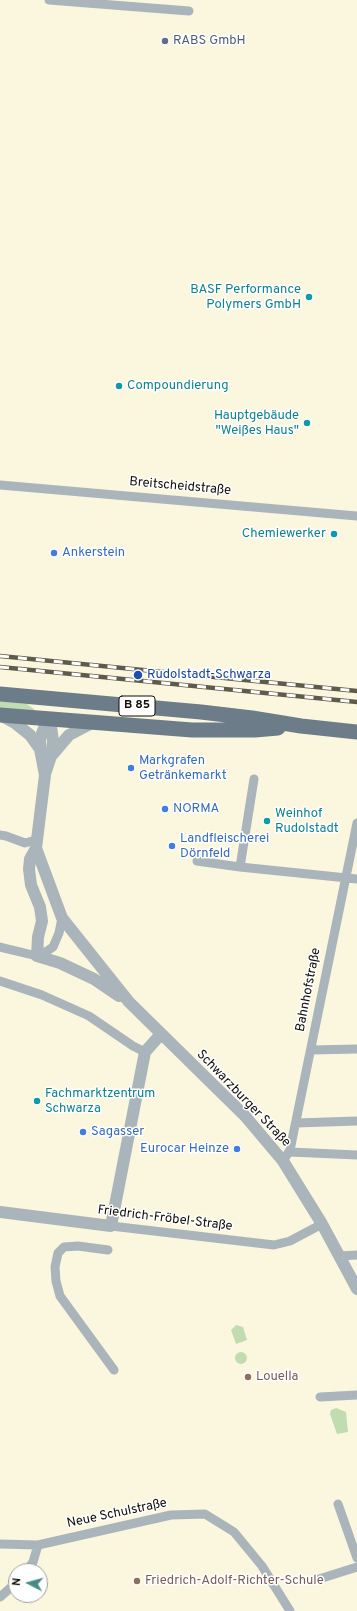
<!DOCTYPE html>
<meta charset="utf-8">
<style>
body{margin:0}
#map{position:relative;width:357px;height:1611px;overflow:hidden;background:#fbf7de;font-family:Overpass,sans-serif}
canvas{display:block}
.north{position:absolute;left:8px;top:1563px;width:40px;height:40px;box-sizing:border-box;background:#fff;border:1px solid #a09f9c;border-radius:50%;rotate:276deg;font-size:11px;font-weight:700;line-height:16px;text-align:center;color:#110f07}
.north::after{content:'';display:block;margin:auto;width:14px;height:18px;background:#468c85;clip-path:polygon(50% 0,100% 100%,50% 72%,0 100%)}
</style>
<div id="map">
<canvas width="357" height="1611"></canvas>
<div class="north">N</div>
</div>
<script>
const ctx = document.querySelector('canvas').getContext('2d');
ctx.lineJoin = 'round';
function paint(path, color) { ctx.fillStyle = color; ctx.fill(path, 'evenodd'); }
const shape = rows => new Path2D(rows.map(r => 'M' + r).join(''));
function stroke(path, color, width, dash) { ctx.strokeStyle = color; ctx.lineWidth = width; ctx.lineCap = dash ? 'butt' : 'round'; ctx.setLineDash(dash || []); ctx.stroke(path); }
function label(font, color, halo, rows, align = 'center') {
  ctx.font = font + ' Overpass,sans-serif'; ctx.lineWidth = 3; ctx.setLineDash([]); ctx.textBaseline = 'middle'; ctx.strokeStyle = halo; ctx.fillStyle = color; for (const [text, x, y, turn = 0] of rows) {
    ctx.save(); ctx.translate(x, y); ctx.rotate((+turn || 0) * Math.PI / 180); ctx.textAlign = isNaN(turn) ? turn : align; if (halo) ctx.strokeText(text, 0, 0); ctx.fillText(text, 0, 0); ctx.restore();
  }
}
const green = shape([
 [0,701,27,704,34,709,34,711,0,709],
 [236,1325,243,1327,247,1340,236,1344,231,1330],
 '235 1358a6 6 0 1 1 12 0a6 6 0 1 1-12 0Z',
 [336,1408,346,1412,348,1432,337,1434,330,1414,331,1410]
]);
const minor = shape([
 [49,0,189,11],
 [0,485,357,516],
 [0,835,6,836,25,843,36,840],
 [197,861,240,867,357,879],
 [240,867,254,779],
 [0,947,37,956,47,951,53,947,59,933,62,918],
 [0,981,42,995,89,1016,133,1046,145,1052],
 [311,1050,357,1049],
 [296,1123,357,1121],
 [290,1152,357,1155],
 [283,1161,290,1150,357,823],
 [111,1226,274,1245,290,1241,322,1224],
 [108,1250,78,1246,64,1247,58,1253,55,1267,56,1281,60,1296,114,1370],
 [339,1256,357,1255],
 [320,1397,357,1395],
 [338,1504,357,1558],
 [0,1544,38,1545,171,1515,205,1514,234,1532,262,1566,290,1611],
 [26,1571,33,1562,38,1545],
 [319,1579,357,1567],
 [0,1597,16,1583]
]);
const tertiary = shape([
 [2,716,15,723,30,735,40,749],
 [50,719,44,728,40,739,40,749,45,775,36,848,62,918,129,1002,245,1116,283,1161,322,1224,357,1289],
 [52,755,69,735,92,723],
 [45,774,51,756,53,741,50,719],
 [36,848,30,859,29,869,31,885,40,907,42,921,38,937,37,956,60,963,94,979,119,996],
 [0,1212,111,1226,145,1052,161,1034]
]);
const primary = shape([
 [0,694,201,712,252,718,301,726,357,732],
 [0,715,192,730,255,730,278,728]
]);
const rail = shape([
 [0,656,357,691],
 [0,667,357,702]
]);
const markers = [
 [165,41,4,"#5c6f8a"],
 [309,297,4,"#0f9aa8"],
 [119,386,4,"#0f9aa8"],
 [307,423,4,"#0f9aa8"],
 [334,534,4,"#0f9aa8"],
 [54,553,4,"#3f7fe0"],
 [138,675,5,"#1a4fb4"],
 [131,768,4,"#3f7fe0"],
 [165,809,4,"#3f7fe0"],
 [267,821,4,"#0f9aa8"],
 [172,846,4,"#3f7fe0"],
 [37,1101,4,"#0f9aa8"],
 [83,1132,4,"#3f7fe0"],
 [237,1149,4,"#3f7fe0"],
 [248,1377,4,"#8d6e63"],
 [137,1581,4,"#8d6e63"]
];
const shields = [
 [137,706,36]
];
const shieldNames = [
 ["B 85",137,706]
];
const serviceNames = [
 ["RABS GmbH",173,41]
];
const cultureNames = [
 ["BASF Performance",301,290],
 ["Polymers GmbH",301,305],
 ["Compoundierung",127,386,"left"],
 ["Hauptgebäude",299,416],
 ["\"Weißes Haus\"",299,431],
 ["Chemiewerker",326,534],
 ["Weinhof",275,814,"left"],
 ["Rudolstadt",275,829,"left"],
 ["Fachmarktzentrum",45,1094,"left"],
 ["Schwarza",45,1109,"left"]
];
const streetNames = [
 ["Breitscheidstraße",180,487,5],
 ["Bahnhofstraße",309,990,-79],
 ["Schwarzburger Straße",243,1099,46],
 ["Friedrich-Fröbel-Straße",165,1219,7],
 ["Neue Schulstraße",117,1514,-12]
];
const shopNames = [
 ["Ankerstein",62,553],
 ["Markgrafen",139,761],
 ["Getränkemarkt",139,776],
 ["NORMA",173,809],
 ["Landfleischerei",180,839],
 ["Dörnfeld",180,854],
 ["Sagasser",91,1132],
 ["Eurocar Heinze",229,1149,"right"]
];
const transitNames = [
 ["Rudolstadt-Schwarza",147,675]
];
const educationNames = [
 ["Louella",256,1377],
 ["Friedrich-Adolf-Richter-Schule",145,1581]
];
paint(green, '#c0dcb0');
stroke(minor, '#aab4bb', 9);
stroke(tertiary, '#aab4bb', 12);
stroke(primary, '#6c7d89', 15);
stroke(rail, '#5e5b4d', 4.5);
stroke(rail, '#fff', 3, [9]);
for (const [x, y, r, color] of markers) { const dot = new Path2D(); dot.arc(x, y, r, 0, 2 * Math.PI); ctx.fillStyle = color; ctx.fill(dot); stroke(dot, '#fff', 1.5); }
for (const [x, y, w] of shields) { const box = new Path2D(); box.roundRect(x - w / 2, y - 10, w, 20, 3); ctx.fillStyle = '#fff'; ctx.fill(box); stroke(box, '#110f07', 1); }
label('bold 12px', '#110f07', null, shieldNames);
label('13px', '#4e5e75', '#fff', serviceNames, 'left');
label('13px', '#0d838f', '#fff', cultureNames, 'right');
label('13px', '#110f07', '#fff', streetNames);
label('13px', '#366cbe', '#fff', shopNames, 'left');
label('13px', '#164399', '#fff', transitNames, 'left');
label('13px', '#785e54', '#fff', educationNames, 'left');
</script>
